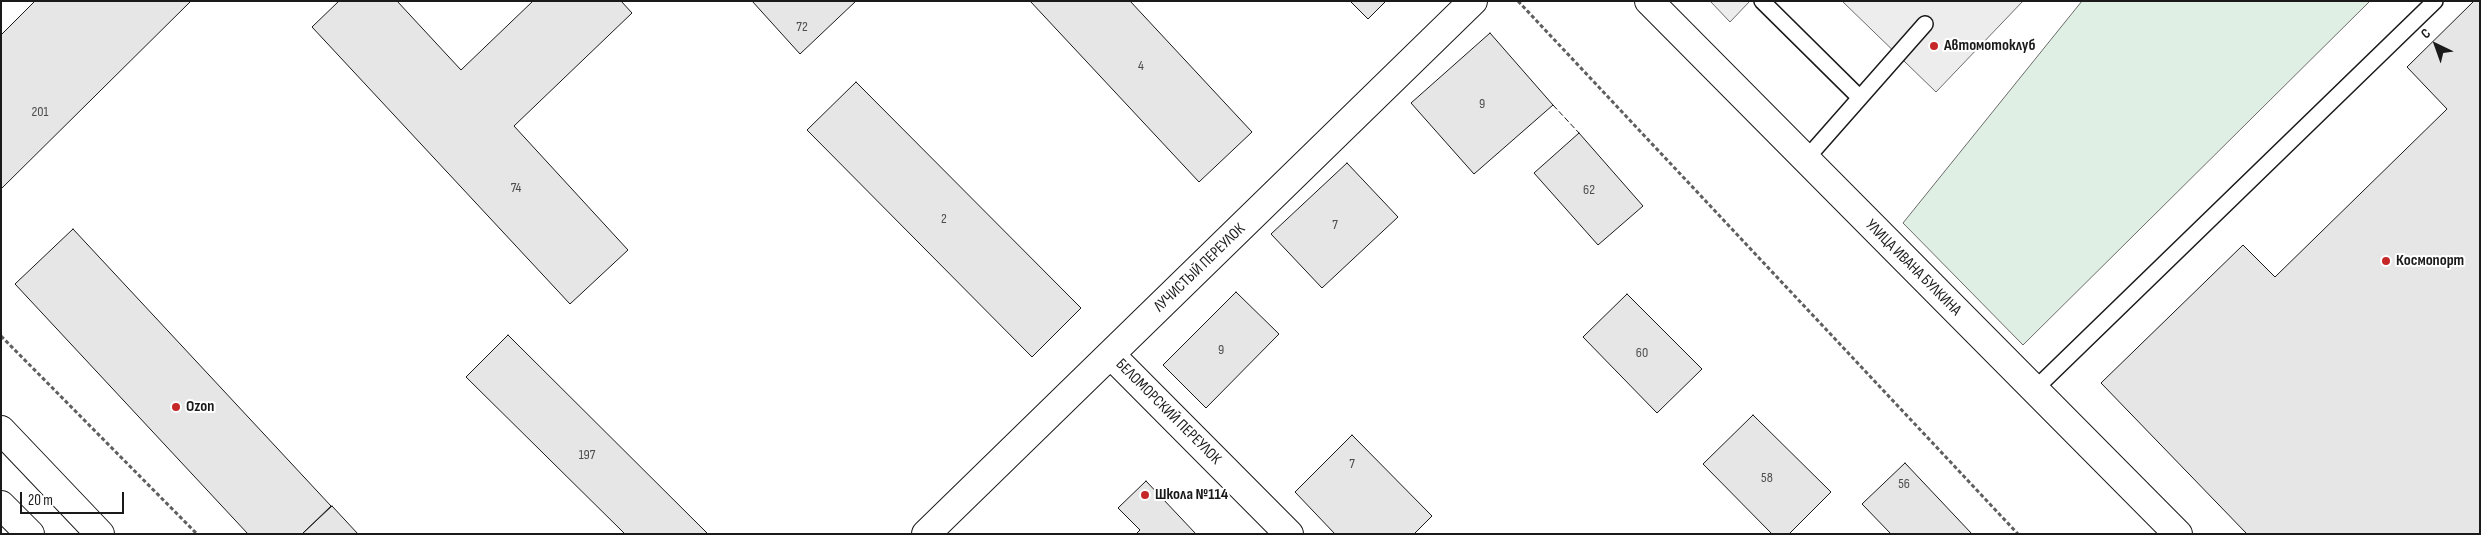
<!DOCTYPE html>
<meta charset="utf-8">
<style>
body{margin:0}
#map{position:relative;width:2481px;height:535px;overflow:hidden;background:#fff;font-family:"Sofia Sans Condensed",sans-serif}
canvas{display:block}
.frame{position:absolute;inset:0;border:2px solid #1a1a1a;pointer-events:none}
.north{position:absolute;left:2411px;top:20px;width:50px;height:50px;-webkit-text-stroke:4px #fff;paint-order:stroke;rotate:318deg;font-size:14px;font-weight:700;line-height:20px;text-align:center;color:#1a1a1a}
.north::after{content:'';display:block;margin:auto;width:18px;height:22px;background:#1a1a1a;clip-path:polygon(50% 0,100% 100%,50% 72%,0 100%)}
.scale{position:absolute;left:20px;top:492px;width:104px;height:22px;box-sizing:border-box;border:2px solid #1a1a1a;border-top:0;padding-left:6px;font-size:15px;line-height:18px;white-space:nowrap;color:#1a1a1a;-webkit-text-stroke:4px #fff;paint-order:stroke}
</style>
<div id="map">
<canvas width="2481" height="535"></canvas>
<div class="frame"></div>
<div class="north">С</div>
<div class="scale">20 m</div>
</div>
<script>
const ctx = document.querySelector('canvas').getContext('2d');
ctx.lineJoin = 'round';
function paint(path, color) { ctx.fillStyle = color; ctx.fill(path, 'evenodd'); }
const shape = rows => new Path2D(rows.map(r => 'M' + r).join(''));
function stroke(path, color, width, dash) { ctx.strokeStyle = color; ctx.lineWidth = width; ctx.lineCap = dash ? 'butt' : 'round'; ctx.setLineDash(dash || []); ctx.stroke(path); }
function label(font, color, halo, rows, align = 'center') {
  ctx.font = font + ' "Sofia Sans Condensed",sans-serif'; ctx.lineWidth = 4; ctx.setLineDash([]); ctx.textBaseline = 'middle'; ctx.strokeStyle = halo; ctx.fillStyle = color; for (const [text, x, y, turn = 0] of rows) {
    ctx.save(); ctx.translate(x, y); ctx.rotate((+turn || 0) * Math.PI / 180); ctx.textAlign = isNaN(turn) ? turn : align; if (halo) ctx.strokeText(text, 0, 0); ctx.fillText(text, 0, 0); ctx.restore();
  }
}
const green = shape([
 [2082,1,2370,1,2023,345,1903,223,2082,1]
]);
const parking = shape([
 [1710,1,1750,1,1730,22,1710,1],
 [1842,1,2023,1,1936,92,1842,1]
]);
const building = shape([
 [35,1,191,1,1,189,1,35,35,1],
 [339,1,397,1,461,70,533,1,621,1,632,13,514,126,628,250,570,304,312,27,339,1],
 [752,1,856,1,800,54,752,1],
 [1030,1,1130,1,1252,132,1199,182,1030,1],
 [1350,1,1386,1,1368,19,1350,1],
 [2474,1,2480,1,2480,534,2247,534,2101,383,2243,245,2275,277,2447,109,2407,67,2474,1],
 [1490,33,1553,105,1474,174,1411,103,1490,33],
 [856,82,1081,308,1032,357,807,130,856,82],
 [1579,133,1643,206,1598,245,1534,173,1579,133],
 [1347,163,1398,217,1322,288,1271,234,1347,163],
 [73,229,331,506,302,534,248,534,15,284,73,229],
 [1236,292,1279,334,1206,408,1163,365,1236,292],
 [1627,294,1702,369,1657,413,1583,337,1627,294],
 [508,335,708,534,625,534,466,377,508,335],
 [1753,415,1831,492,1789,534,1772,534,1703,464,1753,415],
 [1352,435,1432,516,1414,534,1335,534,1295,492,1352,435],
 [1905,463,1972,534,1891,534,1862,504,1905,463],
 [1146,481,1196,534,1136,534,1140,530,1118,508,1146,481],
 [332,506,358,534,302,534,332,506]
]);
const path = shape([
 [1518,1,2018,534],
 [1,336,197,534]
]);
const lane = shape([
 [1762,1,1860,98],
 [1806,159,1925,24],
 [2034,390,2435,1]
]);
const street = shape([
 [1649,1,2178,534],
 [1111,355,1289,534],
 [926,534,1473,1]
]);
const primary = shape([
 [1,430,100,534],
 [1,505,30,534]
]);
const fence = shape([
 [1553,105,1579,133]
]);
const markers = [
 [1934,46,5,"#c62828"],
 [2386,261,5,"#c62828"],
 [176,407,5,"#c62828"],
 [1145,495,5,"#c62828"]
];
const numberNames = [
 ["72",802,27],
 ["4",1141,66],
 ["9",1482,104],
 ["201",40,112],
 ["74",516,188],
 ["62",1589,190],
 ["2",944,219],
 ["7",1335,225],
 ["9",1221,350],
 ["60",1642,353],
 ["197",587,455],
 ["7",1352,464],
 ["58",1767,478],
 ["56",1904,484]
];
const poiNames = [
 ["Автомотоклуб",1944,46],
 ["Космопорт",2396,261],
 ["Ozon",186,407],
 ["Школа №114",1155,495]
];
const streetNames = [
 ["ЛУЧИСТЫЙ ПЕРЕУЛОК",1200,268,-44],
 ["УЛИЦА ИВАНА БУЛКИНА",1913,268,45],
 ["БЕЛОМОРСКИЙ ПЕРЕУЛОК",1168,412,45]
];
paint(green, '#e0efe3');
stroke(green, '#6a6a6a', 1);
paint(parking, '#ededed');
stroke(parking, '#6a6a6a', 1);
paint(building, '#e6e6e6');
stroke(building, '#1a1a1a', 1);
stroke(lane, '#1a1a1a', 18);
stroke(street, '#1a1a1a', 30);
stroke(primary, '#1a1a1a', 30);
stroke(path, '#5f5f5f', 3, [4, 2.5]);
stroke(lane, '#fff', 15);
stroke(street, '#fff', 28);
stroke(primary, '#fff', 28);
stroke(fence, '#1a1a1a', 1, [6, 2.5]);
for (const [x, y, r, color] of markers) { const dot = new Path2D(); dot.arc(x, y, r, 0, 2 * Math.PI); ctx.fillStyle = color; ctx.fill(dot); stroke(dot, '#fff', 2); }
label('14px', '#4d4d4d', null, numberNames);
label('bold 16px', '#1a1a1a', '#fff', poiNames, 'left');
label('16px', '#1a1a1a', '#fff', streetNames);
</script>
